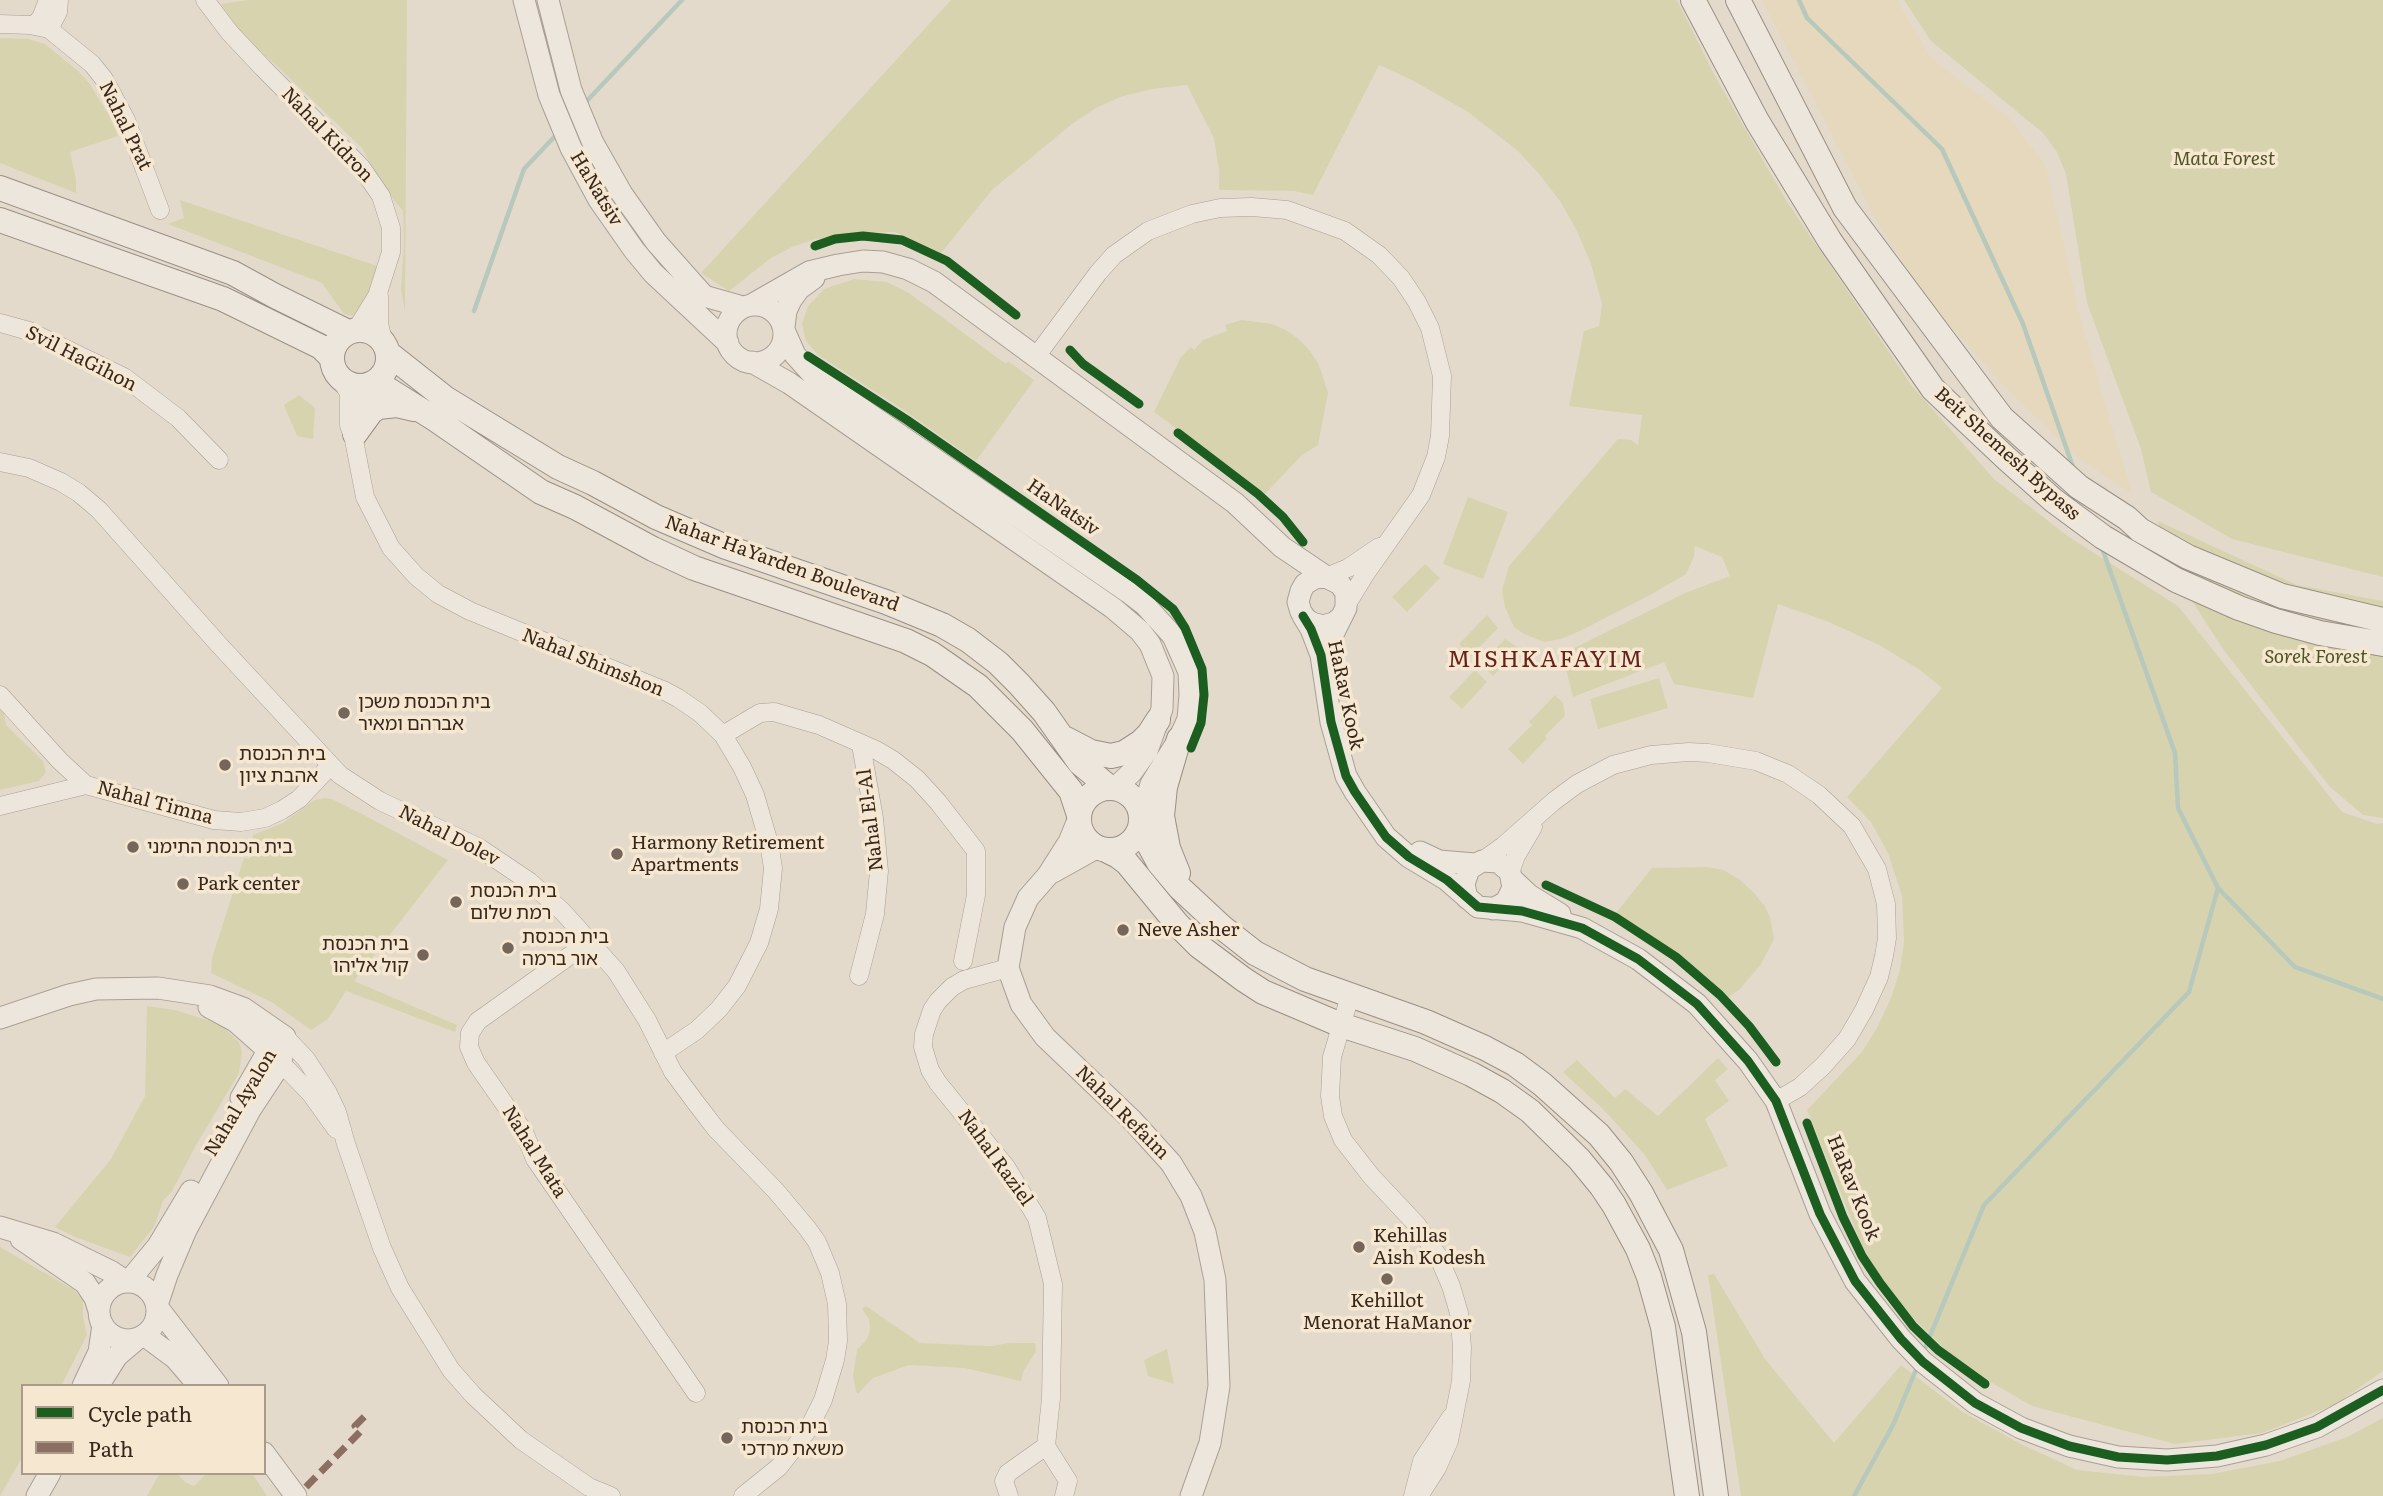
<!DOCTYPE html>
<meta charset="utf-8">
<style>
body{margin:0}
#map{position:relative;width:2383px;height:1496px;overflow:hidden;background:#e4dacc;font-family:Literata,serif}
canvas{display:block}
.legend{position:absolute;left:21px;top:1384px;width:245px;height:91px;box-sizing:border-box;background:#f6e7d1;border:2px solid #aa9a89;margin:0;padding:9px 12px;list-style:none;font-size:21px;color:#38271d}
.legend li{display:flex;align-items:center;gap:14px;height:35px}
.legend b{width:35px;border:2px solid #aa9a89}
</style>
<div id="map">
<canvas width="2383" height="1496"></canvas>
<ul class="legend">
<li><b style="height:9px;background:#1b5e20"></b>Cycle path</li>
<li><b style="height:9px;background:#8d6e63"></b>Path</li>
</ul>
</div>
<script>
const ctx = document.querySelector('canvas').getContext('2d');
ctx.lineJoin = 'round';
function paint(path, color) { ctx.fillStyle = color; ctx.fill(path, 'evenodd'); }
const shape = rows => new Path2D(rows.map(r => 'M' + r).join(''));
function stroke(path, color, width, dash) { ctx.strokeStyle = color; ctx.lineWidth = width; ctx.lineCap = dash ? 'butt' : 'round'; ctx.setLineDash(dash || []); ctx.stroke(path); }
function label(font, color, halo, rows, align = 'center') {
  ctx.font = font + ' Literata,"Noto Sans Hebrew",serif'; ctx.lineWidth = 7; ctx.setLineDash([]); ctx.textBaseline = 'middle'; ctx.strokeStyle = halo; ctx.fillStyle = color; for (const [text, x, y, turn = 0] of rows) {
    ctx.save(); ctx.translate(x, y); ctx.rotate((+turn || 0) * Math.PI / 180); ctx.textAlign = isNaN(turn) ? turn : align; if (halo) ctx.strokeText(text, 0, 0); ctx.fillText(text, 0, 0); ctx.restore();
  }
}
const farmland = shape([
 [1762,0,1897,0,1931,58,2011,120,2046,166,2081,321,2132,494,2076,456,2000,382,1927,299,1877,222]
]);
const green = shape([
 [248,0,407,0,405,311,401,290,404,244,403,211,381,184,362,148,275,64,247,42,221,4],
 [951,0,1677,0,1716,78,1787,202,1912,386,1994,479,2069,537,2178,606,2342,812,2377,824,2383,823,2383,1371,2334,1405,2262,1433,2175,1444,2032,1406,1980,1376,1946,1350,1901,1306,1877,1272,1861,1243,1807,1110,1862,1052,1878,1026,1891,998,1900,970,1904,942,1902,896,1888,853,1871,822,1847,797,1942,688,1920,670,1881,646,1829,622,1778,604,1753,698,1674,684,1664,662,1573,697,1562,654,1685,593,1730,576,1722,557,1695,546,1694,557,1686,574,1652,594,1580,631,1561,639,1544,642,1524,634,1514,627,1505,607,1502,590,1509,566,1618,439,1631,440,1638,445,1642,415,1569,406,1584,331,1599,326,1602,304,1591,264,1577,231,1560,201,1540,175,1518,151,1468,112,1412,80,1379,65,1313,195,1294,191,1219,190,1219,171,1214,138,1187,85,1152,89,1120,97,1096,108,1072,124,992,190,941,253,895,232,853,233,812,240,792,247,771,258,729,291,701,273],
 [1904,0,2383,0,2383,577,2232,539,2151,492,2141,449,2087,303,2066,174,2057,152,2043,133,1931,41],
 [0,38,29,39,45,44,78,71,89,83,109,115,118,136,70,152,76,179,76,193,0,163],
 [180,200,377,266,373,289,365,305,353,316,344,314,322,283,168,224,184,218],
 [854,279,887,282,909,293,1006,364,1008,361,1034,380,976,461,902,409,818,355,806,341,802,324,808,306,824,289],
 [1242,320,1272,324,1286,330,1300,340,1310,351,1319,365,1328,393,1318,445,1302,455,1265,494,1154,412,1181,357,1191,347,1194,350,1203,340,1227,331,1225,325],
 [299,395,315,408,313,439,297,436,284,405],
 [1468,497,1508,512,1483,579,1443,564],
 [2158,521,2297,585,2383,601,2383,818,2363,815,2329,786,2223,649,2172,570],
 [1425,564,1440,578,1407,612,1392,597],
 [1487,615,1498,628,1471,656,1459,644],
 [1505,639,1519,648,1493,676,1481,664],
 [1475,670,1487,682,1462,709,1449,697],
 [1659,678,1668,708,1598,729,1590,699],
 [1555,695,1563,703,1565,716,1545,736,1547,738,1523,764,1508,749,1532,725,1529,722],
 [0,709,4,712,6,725,43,761,46,772,39,781,0,790],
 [325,798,332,799,364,815,448,860,354,981,457,1025,455,1032,346,991,328,1019,311,1030,273,1003,211,973,212,958,244,858,250,859,253,835,283,823,314,800],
 [1708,867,1723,870,1739,879,1753,892,1764,905,1770,917,1774,939,1761,964,1740,989,1727,998,1672,950,1616,913,1652,868],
 [147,1006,175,1010,204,1019,223,1027,239,1042,242,1052,239,1073,195,1147,172,1191,163,1201,154,1227,130,1257,75,1237,55,1227,111,1159,145,1096],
 [1718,1058,1728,1069,1715,1080,1729,1101,1705,1119,1728,1166,1667,1190,1645,1155,1606,1112,1563,1072,1577,1060,1615,1098,1625,1089,1658,1116],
 [0,1247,74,1290,83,1301,83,1317,87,1335,61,1386,23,1386,23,1456,0,1496],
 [1714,1274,1765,1359,1834,1443,1901,1365,1961,1411,2019,1443,2077,1470,2144,1477,2212,1474,2280,1461,2347,1437,2383,1418,2383,1496,1741,1496,1708,1275],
 [866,1306,920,1343,992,1346,1009,1343,1035,1343,1036,1351,1023,1372,1021,1381,965,1368,909,1365,873,1378,858,1394,856,1392,853,1375,857,1350,867,1339,870,1330,869,1319,862,1309],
 [1167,1349,1174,1384,1148,1376,1144,1360],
 [160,1473,176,1473,185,1482,194,1486,207,1473,252,1473,267,1496,147,1496]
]);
const stream = shape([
 [1799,0,1807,18,1942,149,2023,324,2074,470],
 [584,104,682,0],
 [474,311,524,169,557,134],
 [2102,548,2175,753,2178,808,2218,888,2295,967,2383,999],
 [1923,1353,1984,1205,2189,992,2218,888],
 [1854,1496,1893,1425,1918,1365]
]);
const minor = shape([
 [205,0,230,33,263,68,361,167,381,196,391,228,391,252,377,296,356,330],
 [0,24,30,25,49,29,92,64,104,79,126,120,160,210],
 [34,25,41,18,48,0],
 [49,29,58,12,59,0],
 [379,296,379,323,383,341],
 [0,323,29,331,124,377,178,418,219,460],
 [1035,358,1098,273,1114,255,1148,231,1192,214,1220,208,1252,207,1287,210,1345,231,1379,255,1401,278,1417,302,1430,328,1442,376,1440,436,1436,457,1421,495,1366,573,1347,604],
 [338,375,349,393,349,425,354,440,365,497,391,548,416,576,438,594,470,611,663,690,678,698,700,713,723,735,742,767,755,795,769,843,773,868,769,909,759,943,737,986,719,1009,697,1030,663,1053],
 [358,423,372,383],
 [0,462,29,468,61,482,79,493,99,510,221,647,340,775,380,801,478,847,530,882,563,912,616,971,647,1020,673,1072,696,1103,716,1129,776,1191,807,1228,817,1242,830,1273,837,1304,838,1341,835,1360,823,1400,808,1430,779,1467,743,1496],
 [1326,577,1348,568,1379,547],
 [0,695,60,761,86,785,214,820,241,822,265,818,282,810,299,799,330,766],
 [723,735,760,713,774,712,819,725,876,750,893,760,917,779,938,802,976,851,976,895,963,961],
 [0,806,86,785],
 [1482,861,1503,846,1554,801,1577,784,1613,765,1651,755,1689,752,1708,753,1756,761,1788,774,1819,795,1852,826,1877,869,1886,904,1887,938,1884,956,1879,977,1864,1010,1847,1039,1823,1066,1800,1087,1776,1101],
 [1510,872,1516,856,1533,827],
 [589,939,572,954,478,1021,470,1033,469,1047,476,1063,524,1132,535,1159,696,1393],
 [1008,968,964,980,952,987,938,1001,932,1010,924,1034,923,1047,930,1070,938,1083,1006,1167,1037,1218,1053,1284,1051,1398,1046,1446,1068,1481,1064,1496],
 [859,976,875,914,879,871,874,818,861,745],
 [1350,996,1332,1057,1330,1096,1333,1116,1343,1140,1371,1176,1417,1225,1438,1256,1451,1286,1459,1313,1462,1347,1461,1381,1449,1441,1437,1468,1419,1496],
 [285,1037,306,1059,328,1093,337,1112,346,1144,382,1248,400,1288,451,1370,473,1395,521,1440,589,1487,611,1496],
 [281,1063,311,1094,336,1129],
 [1009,1496,1004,1481,1008,1473,1046,1446],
 [1413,1496,1422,1461,1451,1417]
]);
const tertiary = shape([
 [524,0,549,95,571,148,599,200,634,250,653,273,728,343],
 [548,0,571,90,593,143,622,194,656,242,704,296,743,307],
 [753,304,809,272,838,265,863,261,883,262,908,269,934,282,1235,503,1282,547,1325,576],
 '726 334a29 29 0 1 1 58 0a29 29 0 1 1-58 0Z',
 [784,327,786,311,791,300,799,289,814,278],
 [784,330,795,355,815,377,1128,592,1145,605,1173,636,1189,672,1190,695,1188,719,1179,739,1151,784,1141,819],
 [752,362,789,383,1113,608,1140,631,1150,644,1163,676,1162,709,1147,751,1132,772,1115,788],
 [1303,616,1311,629,1321,655,1331,722,1346,776,1355,792,1386,837,1409,857,1447,880,1478,907,1522,911,1582,928,1638,959,1697,1004,1748,1061,1776,1101,1820,1214,1855,1281,1901,1339,1923,1362,1975,1403,2021,1428,2069,1446,2118,1457,2167,1460,2217,1456,2266,1445,2317,1427,2383,1390],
 [1326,666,1332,636,1346,608,1346,593,1340,584,1326,577,1315,578,1305,584,1301,591,1298,602,1301,612,1306,619,1312,623,1323,626,1334,623,1340,618],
 [1078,820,1069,842,1048,875,1028,898,1015,927,1008,968,1021,1004,1045,1037,1132,1120,1171,1163,1191,1196,1205,1232,1215,1280,1219,1386,1210,1443,1191,1496],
 [1420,852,1439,861,1475,864],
 [1053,872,1096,848],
 [1513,880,1529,895,1560,914],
 [1467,898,1464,884,1469,869,1482,861,1498,862,1510,872,1513,888,1506,902,1493,909],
 [209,1007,235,1021,278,1059],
 [0,1018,69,995,96,989,158,988,210,996,243,1008,285,1037],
 [241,1098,268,1051,285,1037],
 [0,1227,53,1243,112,1272,127,1282],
 [21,1239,85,1283,95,1298,99,1311],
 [129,1281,158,1246,191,1191],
 '99 1311a29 29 0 1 1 58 0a29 29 0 1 1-58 0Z',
 [157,1305,167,1275,186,1230,250,1110,281,1063,285,1037],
 [158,1308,218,1386],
 [144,1335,175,1358,199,1386],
 [83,1386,99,1352,103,1325],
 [98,1386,117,1356,137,1339],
 [264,1453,296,1496],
 [37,1496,50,1473]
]);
const secondary = shape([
 [1693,0,1757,121,1830,241,1933,389,2006,458,2053,500,2103,537,2176,580,2239,608,2276,621,2320,633,2383,644],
 [1738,0,1845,208,2002,418,2079,487,2127,518,2140,530,2188,557,2282,596,2383,620],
 [0,188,233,273,275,296,348,332],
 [0,220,223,299,321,347,332,358],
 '332 358a28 28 0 1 1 56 0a28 28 0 1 1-56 0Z',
 [388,353,445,398,558,467,593,483,656,517,726,547,886,602,942,625,968,640,998,663,1019,684,1044,712,1080,763,1110,788],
 [376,382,435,419,541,492,575,507,653,549,694,568,906,641,932,654,978,686,1022,730,1071,791,1079,815],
 [355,434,371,412,378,407,397,405,414,409],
 [1066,739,1091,752,1111,756,1124,753,1141,742,1149,734,1158,720],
 '1079 819a31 31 0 1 1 62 0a31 31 0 1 1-62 0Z',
 [1140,828,1159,863,1180,888,1223,928,1255,953,1305,979,1426,1022,1485,1048,1515,1064,1542,1084,1599,1135,1621,1162,1641,1193,1671,1250,1694,1332,1716,1496],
 [1106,850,1118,856,1127,863,1178,925,1199,946,1243,979,1263,992,1341,1025,1415,1049,1471,1074,1502,1091,1530,1111,1579,1159,1602,1187,1614,1205,1638,1249,1649,1277,1663,1327,1687,1496],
 [1178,873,1168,848,1162,816,1165,787,1179,739]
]);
const quiet = shape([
 [306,1487,360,1432,355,1426,367,1414]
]);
const cycleway = shape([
 [815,246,835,239,863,236,902,240,947,261,1016,315],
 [1070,350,1083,364,1139,404],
 [808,356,907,420,1137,580,1173,609,1185,628,1202,669,1204,695,1201,723,1191,748],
 [1178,433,1258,494,1283,517,1303,542],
 [1303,616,1311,629,1321,655,1331,722,1346,776,1355,792,1386,837,1409,857,1447,880,1478,907,1522,911,1582,928,1638,959,1697,1004,1748,1061,1776,1101,1820,1214,1855,1281,1901,1339,1923,1362,1975,1403,2021,1428,2069,1446,2118,1457,2167,1460,2217,1456,2266,1445,2317,1427,2383,1390],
 [1546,885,1615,917,1676,957,1720,995,1749,1026,1776,1062],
 [1807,1123,1843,1217,1862,1256,1880,1283,1913,1326,1938,1350,1985,1384]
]);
const markers = [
 [344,713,7,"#74665a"],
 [225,765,7,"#74665a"],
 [133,847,7,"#74665a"],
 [617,854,7,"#74665a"],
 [183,884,7,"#74665a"],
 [456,902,7,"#74665a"],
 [1123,930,7,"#74665a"],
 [508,948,7,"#74665a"],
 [423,955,7,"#74665a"],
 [1359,1247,7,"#74665a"],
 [1387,1279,7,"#74665a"],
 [727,1438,7,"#74665a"]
];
const streetNames = [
 ["Nahal Prat",125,126,64],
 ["Nahal Kidron",327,135,46],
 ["HaNatsiv",596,189,59],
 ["Svil HaGihon",81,359,27],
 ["Beit Shemesh Bypass",2007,454,42],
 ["HaNatsiv",1063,508,35],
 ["Nahar HaYarden Boulevard",782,564,20],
 ["Nahal Shimshon",593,663,22],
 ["HaRav Kook",1345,695,78],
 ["Nahal Timna",155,803,15],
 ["Nahal El-Al",871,820,-97],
 ["Nahal Dolev",449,836,27],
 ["Nahal Ayalon",241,1103,-59],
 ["Nahal Refaim",1122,1113,45],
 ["Nahal Mata",534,1152,58],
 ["Nahal Raziel",995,1158,54],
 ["HaRav Kook",1853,1188,68]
];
const parkNames = [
 ["Mata Forest",2224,159],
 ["Sorek Forest",2316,657]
];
const poiNames = [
 ["בית הכנסת משכן",358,702],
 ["אברהם ומאיר",358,724],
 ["בית הכנסת",239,754],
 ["אהבת ציון",239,776],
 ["Harmony Retirement",631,843],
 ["Apartments",631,865],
 ["בית הכנסת התימני",147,847],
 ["Park center",197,884],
 ["בית הכנסת",470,891],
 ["רמת שלום",470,913],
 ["Neve Asher",1137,930],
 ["בית הכנסת",522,937],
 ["אור ברמה",522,959],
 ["בית הכנסת",409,944,"right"],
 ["קול אליהו",409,966,"right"],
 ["Kehillas",1373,1236],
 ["Aish Kodesh",1373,1258],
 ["Kehillot",1387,1301,"center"],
 ["Menorat HaManor",1387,1323,"center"],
 ["בית הכנסת",741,1427],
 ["משאת מרדכי",741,1449]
];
const quarterNames = [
 ["MISHKAFAYIM",1546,660]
];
paint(farmland, '#e5d8bc');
paint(green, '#d7d3ae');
stroke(stream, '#b7c8bc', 4.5);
stroke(minor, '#a99f95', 19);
stroke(tertiary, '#a99f95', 23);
stroke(secondary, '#998f85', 26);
stroke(minor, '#ece6dd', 18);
stroke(tertiary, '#ece6dd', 21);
stroke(secondary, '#ece6dd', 24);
stroke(quiet, '#8d6e63', 7, [14, 7]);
stroke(cycleway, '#1b5e20', 9);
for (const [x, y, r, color] of markers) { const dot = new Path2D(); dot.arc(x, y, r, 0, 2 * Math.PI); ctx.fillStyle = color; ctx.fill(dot); stroke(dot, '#f6e7d1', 2.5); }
label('19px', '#38271d', '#f6e7d1', streetNames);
label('italic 19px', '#4e5523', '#f6e7d1', parkNames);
label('19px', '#38271d', '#f6e7d1', poiNames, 'left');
ctx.letterSpacing = '2px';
label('23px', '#66221b', '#f6e7d1', quarterNames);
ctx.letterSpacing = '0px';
</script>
